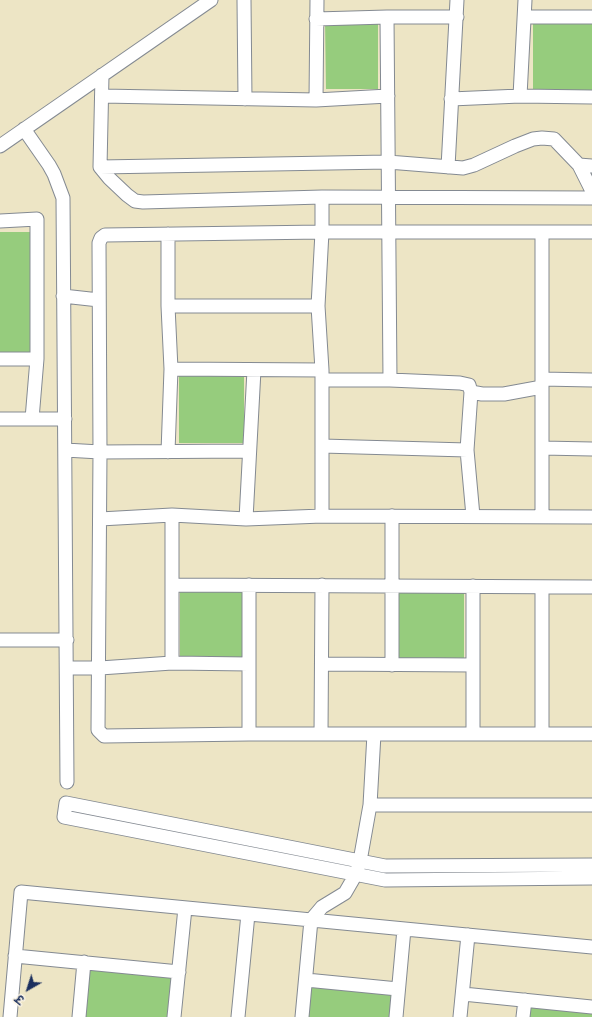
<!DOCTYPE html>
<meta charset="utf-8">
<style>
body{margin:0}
#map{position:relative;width:592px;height:1017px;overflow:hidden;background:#ede5c5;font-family:Itim,"Playpen Sans Deva",sans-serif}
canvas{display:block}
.north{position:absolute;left:8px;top:969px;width:40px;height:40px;-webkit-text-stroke:3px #fcf5e5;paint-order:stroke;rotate:219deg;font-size:11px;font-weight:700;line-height:16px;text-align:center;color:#1b2f5e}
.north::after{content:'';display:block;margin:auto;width:14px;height:18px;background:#1b2f5e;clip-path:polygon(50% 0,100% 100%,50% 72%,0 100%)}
</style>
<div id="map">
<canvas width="592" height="1017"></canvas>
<div class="north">उ</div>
</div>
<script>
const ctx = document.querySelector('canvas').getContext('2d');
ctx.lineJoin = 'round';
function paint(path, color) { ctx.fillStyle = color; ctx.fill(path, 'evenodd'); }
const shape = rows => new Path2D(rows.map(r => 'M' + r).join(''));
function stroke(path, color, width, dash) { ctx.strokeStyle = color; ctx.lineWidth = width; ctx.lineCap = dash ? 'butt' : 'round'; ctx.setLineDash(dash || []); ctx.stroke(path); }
const green = shape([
 [325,20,378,20,378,89,326,89],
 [533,21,592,21,592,91,533,91],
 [0,232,31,232,30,352,0,352],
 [179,374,244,375,244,443,179,443],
 [180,590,243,590,243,657,180,657],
 [399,591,464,591,464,660,399,660],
 [88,966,175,974,171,1017,83,1017],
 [309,986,393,994,391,1017,306,1017],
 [529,1005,592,1011,592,1017,528,1017]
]);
const minor = shape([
 [244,0,245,99],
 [387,17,390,380],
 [525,17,592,17],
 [316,19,387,17,457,17],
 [102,75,100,167,388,162,463,168,474,165,515,146,533,139,542,138,554,139,579,165,592,166],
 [102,96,316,100,388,96],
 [520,96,525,0],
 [451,99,520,96,592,97],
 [316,100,317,0],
 [24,129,49,165,54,174,63,198,67,782],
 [0,146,211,0],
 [579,165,592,191],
 [100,167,109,178,127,195,135,201,143,202,322,197,592,198],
 [448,167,457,0],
 [0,221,37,219,37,359,32,419],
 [542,232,542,517],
 [592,232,322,232,105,235,101,238,99,243,100,452,98,730,104,736,249,734,592,734],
 [168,234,168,306,171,369,168,452],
 [63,296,99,300],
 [168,306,318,306],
 [0,359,37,359],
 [171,369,322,370],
 [542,379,592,380],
 [322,380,390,380,460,383,469,385,471,392,467,450,473,516],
 [471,392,482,394,504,394,542,387],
 [0,419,65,419],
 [322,446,467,450],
 [542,448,592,449],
 [65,450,100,452,249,451],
 [322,516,322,370,318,306,322,232,322,197],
 [100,519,172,515,246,519,322,516,592,517],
 [246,519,254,370],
 [172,585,592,587],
 [249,585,249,734],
 [0,640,67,640],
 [172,663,172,515],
 [322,664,473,665],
 [392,665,392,516],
 [67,668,100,668,172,663,249,664],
 [321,734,322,585],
 [473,734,473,586],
 [542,734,542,587],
 [370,805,592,805],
 [592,865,385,866,66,803,64,817,385,880,592,878],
 [15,956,179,972],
 [306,980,398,989],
 [463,994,592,1007],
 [10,1017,21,892,592,947],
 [79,1017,84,962],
 [174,1017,185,908],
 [238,1017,248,914],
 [302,1017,311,920,322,907,345,893,356,874,360,861,370,805,374,734],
 [396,1017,404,929],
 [460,1017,468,935],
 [523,1017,525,1000]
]);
paint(green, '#96cc7d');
stroke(minor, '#848a92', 15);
stroke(minor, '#fff', 13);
</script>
